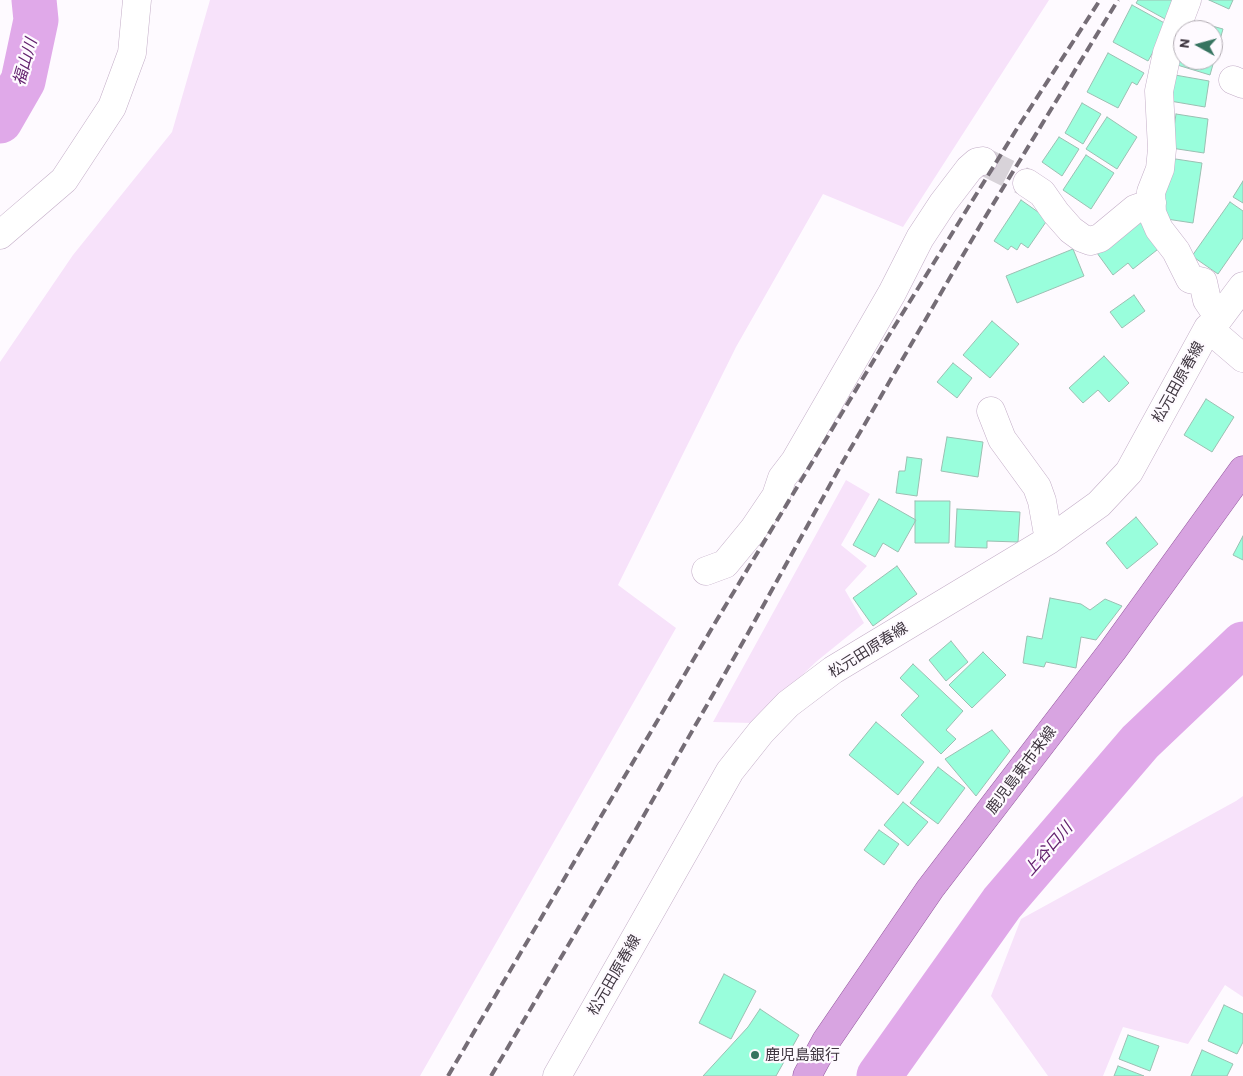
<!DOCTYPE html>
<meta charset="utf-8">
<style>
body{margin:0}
#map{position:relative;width:1243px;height:1076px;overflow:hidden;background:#fefaff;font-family:Barlow,sans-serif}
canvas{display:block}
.north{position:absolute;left:1173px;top:20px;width:50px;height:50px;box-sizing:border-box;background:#fefaff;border:1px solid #b2acb3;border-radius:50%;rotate:277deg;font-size:14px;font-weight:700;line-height:20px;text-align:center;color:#3f3640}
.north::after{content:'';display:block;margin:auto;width:18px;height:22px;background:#367460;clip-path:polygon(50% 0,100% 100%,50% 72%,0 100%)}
</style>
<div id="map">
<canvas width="1243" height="1076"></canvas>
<div class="north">N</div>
</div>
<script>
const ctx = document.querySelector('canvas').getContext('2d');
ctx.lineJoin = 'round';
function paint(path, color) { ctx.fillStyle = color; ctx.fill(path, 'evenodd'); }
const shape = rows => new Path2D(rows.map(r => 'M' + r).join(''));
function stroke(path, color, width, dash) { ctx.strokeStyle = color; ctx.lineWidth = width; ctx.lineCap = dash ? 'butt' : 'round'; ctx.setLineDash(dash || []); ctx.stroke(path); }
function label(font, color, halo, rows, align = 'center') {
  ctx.font = font + ' Barlow,"Noto Sans JP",sans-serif'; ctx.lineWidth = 4.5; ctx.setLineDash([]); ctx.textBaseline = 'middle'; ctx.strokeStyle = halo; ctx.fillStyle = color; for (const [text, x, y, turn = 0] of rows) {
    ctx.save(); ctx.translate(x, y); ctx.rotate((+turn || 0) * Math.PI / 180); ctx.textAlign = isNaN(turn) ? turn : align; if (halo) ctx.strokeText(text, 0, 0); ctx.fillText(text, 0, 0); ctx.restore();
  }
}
const green = shape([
 [210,0,1049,0,903,227,823,194,736,347,618,585,676,628,420,1076,0,1076,0,362,73,255,172,132],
 [846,480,870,494,841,545,867,566,845,590,864,623,817,661,752,723,713,722],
 [1243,796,1243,997,1225,985,1188,1044,1123,1027,1103,1076,1048,1076,991,996,1021,919,1236,801]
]);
const river = shape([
 [0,121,23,81,36,20,34,0],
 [879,1076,1002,903,1140,742,1243,644]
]);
const building = shape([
 [1138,0,1176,0,1165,19,1136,3,1138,0],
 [1209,0,1233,0,1229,9,1209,0],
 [1132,5,1168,25,1148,61,1113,42,1132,5],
 [1187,19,1223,29,1210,75,1174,64,1183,33,1183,60,1213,60,1213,30,1184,30,1187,19],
 [1108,53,1144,73,1137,85,1132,82,1118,108,1087,92,1108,53],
 [1175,75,1209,81,1205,107,1170,101,1175,75],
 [1082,103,1101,114,1083,144,1065,133,1082,103],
 [1176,114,1208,119,1204,153,1171,148,1176,114],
 [1107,117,1137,137,1117,169,1086,149,1107,117],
 [1059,137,1079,149,1062,176,1042,162,1059,137],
 [1086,155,1114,173,1091,209,1063,190,1086,155],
 [1169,158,1202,163,1193,223,1160,218,1169,158],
 [1243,181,1243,203,1233,197,1243,181],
 [1021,200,1048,219,1028,248,1021,243,1017,250,1011,246,1008,250,994,241,1021,200],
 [1230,202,1243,211,1243,238,1218,274,1192,256,1230,202],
 [1141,218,1162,246,1133,269,1128,263,1113,275,1097,253,1141,218],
 [1073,249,1084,276,1017,303,1006,276,1073,249],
 [1134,295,1145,311,1122,328,1110,312,1134,295],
 [992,321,1019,344,990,378,963,355,992,321],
 [1104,356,1129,383,1109,402,1098,390,1083,403,1069,388,1104,356],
 [953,363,972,378,957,398,937,382,953,363],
 [1206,399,1234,417,1212,452,1184,435,1206,399],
 [947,437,983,442,978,477,941,471,947,437],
 [907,457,922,459,917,496,896,493,899,471,905,471,907,457],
 [879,499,916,520,898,552,883,543,875,557,853,545,879,499],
 [915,501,950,501,949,543,915,543,915,501],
 [957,509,1020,512,1018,542,987,541,987,548,955,547,957,509],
 [1136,517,1158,544,1127,569,1106,543,1136,517],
 [1243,536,1243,560,1233,555,1243,536],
 [897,566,917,594,873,626,853,598,897,566],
 [1050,598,1081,604,1090,610,1105,599,1122,606,1096,640,1081,637,1076,668,1046,662,1044,667,1023,663,1027,636,1042,639,1050,598],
 [951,641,968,662,946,681,929,660,951,641],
 [983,652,1006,675,972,708,949,685,983,652],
 [913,664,963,711,946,730,956,739,941,754,901,715,919,696,900,678,913,664],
 [876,722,924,762,898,795,849,755,876,722],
 [992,730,1010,751,976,796,945,759,992,730],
 [938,767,965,788,938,824,910,803,938,767],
 [903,802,928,822,908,846,884,825,903,802],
 [879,830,899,844,884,865,864,850,879,830],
 [724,974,756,991,731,1039,699,1023,724,974],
 [1224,1005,1243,1014,1243,1042,1237,1054,1208,1041,1224,1005],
 [760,1009,799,1035,776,1076,703,1076,748,1027,760,1009],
 [1128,1035,1159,1046,1150,1071,1119,1059,1128,1035],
 [1202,1050,1233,1064,1227,1076,1191,1076,1202,1050],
 [1118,1066,1144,1076,1114,1076,1118,1066]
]);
const minorTunnel = shape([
 [983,161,1027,183]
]);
const minor = shape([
 [1187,0,1167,53,1159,91,1162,149,1160,169,1151,192,1152,213,1159,229,1176,251,1190,279,1203,282,1207,300,1219,318],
 [1233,80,1243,84],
 [1027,183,1042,193,1056,213,1071,230,1082,238,1090,241,1100,238,1135,209,1152,203],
 [0,235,64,180,112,107,132,53,137,0],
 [1208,328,1243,358],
 [991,411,1002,439,1037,487,1042,501,1049,540],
 [706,571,725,564,753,530,776,496,782,478,795,461,892,293,920,238,943,203,969,169,977,162,983,161],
 [557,1076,730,771,761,732,788,704,833,670,1049,540,1099,504,1129,472,1208,328,1219,318,1243,286]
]);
const major = shape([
 [807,1076,826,1041,930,889,1113,650,1243,470]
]);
const rail = shape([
 [448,1076,715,623,886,340,1018,127,1100,0],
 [491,1076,615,866,747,635,841,465,984,219,1118,0]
]);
const markers = [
 [755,1055,5,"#367460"]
];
const streetNames = [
 ["松元田原春線",1178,382,-61],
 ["松元田原春線",868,650,-32],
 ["鹿児島東市来線",1021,770,-53],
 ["松元田原春線",614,975,-60]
];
const poiNames = [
 ["鹿児島銀行",765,1055]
];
const waterNames = [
 ["福山川",25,62,-74],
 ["上谷口川",1048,849,-49]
];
paint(green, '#f7e2fa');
stroke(river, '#e0a9e9', 45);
paint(building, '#99fedc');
stroke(building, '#9bbfb2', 1);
stroke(minorTunnel, '#d8d3d9', 28, [28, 14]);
stroke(minor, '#c3adc7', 29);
stroke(major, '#92569c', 29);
stroke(minor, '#fff', 28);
stroke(major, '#d8a4e1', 28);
stroke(rail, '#756d76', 4, [10, 5]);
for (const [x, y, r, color] of markers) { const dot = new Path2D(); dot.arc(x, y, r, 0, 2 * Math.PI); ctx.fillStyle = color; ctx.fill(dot); stroke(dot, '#fefaff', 2); }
label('15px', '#3f3640', '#fefaff', streetNames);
label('15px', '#3f3640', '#fefaff', poiNames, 'left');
label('italic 16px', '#63226e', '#fefaff', waterNames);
</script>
